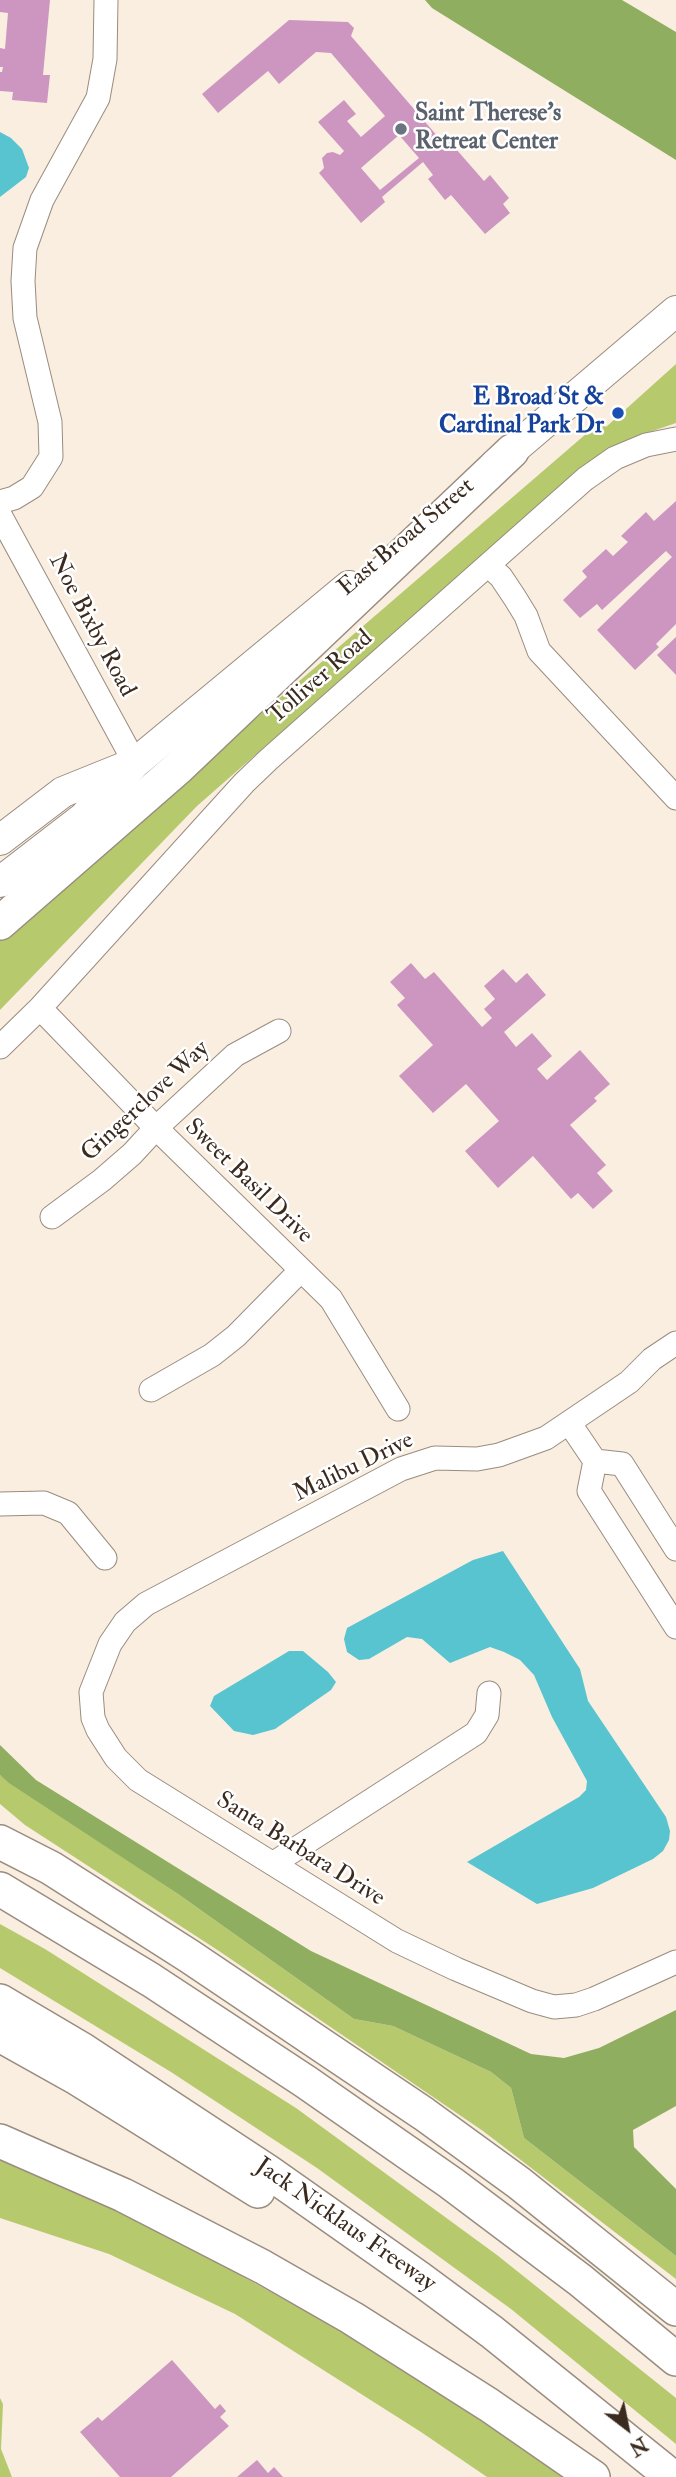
<!DOCTYPE html>
<style>
body{margin:0}
#map{position:relative;width:676px;height:2477px;overflow:hidden;background:#f9eee0;font-family:"IM FELL Double Pica",serif}
canvas{display:block}
.north{position:absolute;left:592px;top:2393px;width:70px;height:70px;-webkit-text-stroke:5px #fff;paint-order:stroke;rotate:148deg;font-size:19px;font-weight:700;line-height:28px;text-align:center;color:#3b2a1e}
.north::after{content:'';display:block;margin:auto;width:24px;height:32px;background:#3b2a1e;clip-path:polygon(50% 0,100% 100%,50% 72%,0 100%)}
</style>
<div id="map">
<canvas width="676" height="2477"></canvas>
<div class="north">N</div>
</div>
<script>
const ctx = document.querySelector('canvas').getContext('2d');
ctx.lineJoin = 'round';
function paint(path, color) { ctx.fillStyle = color; ctx.fill(path, 'evenodd'); }
const shape = rows => new Path2D(rows.map(r => 'M' + r).join(''));
function stroke(path, color, width, dash) { ctx.strokeStyle = color; ctx.lineWidth = width; ctx.lineCap = dash ? 'butt' : 'round'; ctx.setLineDash(dash || []); ctx.stroke(path); }
function label(font, color, halo, rows, align = 'center') {
  ctx.font = font + ' "IM FELL Double Pica",serif'; ctx.lineWidth = 5; ctx.setLineDash([]); ctx.textBaseline = 'middle'; ctx.strokeStyle = halo; ctx.fillStyle = color; for (const [text, x, y, turn = 0] of rows) {
    ctx.save(); ctx.translate(x, y); ctx.rotate((+turn || 0) * Math.PI / 180); ctx.textAlign = isNaN(turn) ? turn : align; if (halo) ctx.strokeText(text, 0, 0); ctx.fillText(text, 0, 0); ctx.restore();
  }
}
const green = shape([
 [676,364,676,423,638,436,604,454,430,602,197,806,0,1010,0,939,601,421,606,427],
 [0,1775,178,1894,354,2019,393,2026,491,2072,511,2088,524,2138,676,2256,676,2279,483,2131,219,1951,25,1825,0,1804],
 [0,1924,45,1949,296,2108,497,2255,676,2398,676,2444,511,2309,317,2168,171,2072,0,1968],
 [0,2157,140,2220,369,2346,565,2477,487,2477,421,2432,235,2314,109,2254,0,2218],
 [0,2398,3,2404,1,2449,12,2477,0,2477]
]);
const forest = shape([
 [425,0,622,0,676,32,676,160,432,8],
 [0,1745,36,1780,311,1951,531,2054,564,2058,599,2048,676,2010,676,2106,633,2130,634,2147,676,2189,676,2256,524,2138,511,2088,491,2072,393,2026,354,2019,178,1894,9,1783,0,1775]
]);
const water = shape([
 [0,132,11,138,22,149,29,168,26,177,0,197],
 [503,1551,580,1669,588,1701,666,1817,670,1831,669,1840,663,1851,653,1859,593,1888,537,1904,467,1862,579,1797,586,1790,587,1781,552,1717,534,1675,520,1660,504,1652,490,1647,450,1663,422,1639,407,1637,369,1659,359,1660,347,1652,344,1639,347,1628,473,1560],
 [289,1651,303,1651,328,1672,336,1682,331,1690,275,1729,253,1735,234,1731,210,1706,214,1696]
]);
const building = shape([
 [0,0,50,0,43,75,50,75,47,103,12,100,13,92,0,91,0,72,2,72,3,67,0,67,0,48,5,49,8,13,0,12],
 [289,20,348,22,354,28,351,36,445,145,449,141,484,181,490,175,509,198,503,204,510,213,485,234,451,195,445,200,428,179,433,175,423,162,382,197,385,202,361,223,319,173,324,168,322,158,327,153,333,152,340,155,344,151,318,122,344,100,356,114,347,121,361,137,385,116,331,53,316,52,279,84,268,71,218,113,202,94],
 [399,135,419,158,380,190,361,168],
 [676,501,676,624,656,644,659,647,635,670,597,630,672,557,666,551,602,610,597,604,580,618,563,600,587,577,582,571,606,549,613,556,628,542,621,536,646,512,654,521],
 [676,637,676,675,657,655],
 [411,963,425,979,434,972,482,1027,492,1018,484,1009,495,999,484,986,503,969,516,983,527,973,546,995,504,1032,516,1047,532,1033,552,1056,537,1069,547,1080,580,1050,610,1084,594,1098,597,1101,570,1125,606,1165,597,1173,613,1191,593,1209,578,1193,571,1199,533,1156,498,1188,465,1151,499,1121,466,1084,433,1113,399,1076,433,1045,397,1005,405,998,390,982],
 [172,2360,215,2409,220,2404,226,2411,220,2417,229,2426,171,2477,120,2477,80,2432,98,2417,102,2421],
 [257,2460,268,2473,274,2467,283,2477,237,2477]
]);
const minor = shape([
 [0,502,14,498,32,487,51,457,50,422,25,318,23,281,25,248,42,200,98,98,105,59,106,0],
 [0,515,135,763],
 [488,565,501,577,515,598,526,616,539,651,676,798],
 [40,1008,156,1128,331,1299,398,1409],
 [0,1047,40,1008,244,783,268,760,585,479,615,458,646,445,676,439],
 [52,1217,102,1180,132,1154,156,1128,235,1055,279,1031],
 [676,1343,652,1359,629,1382,546,1438,499,1455,477,1459,435,1458,401,1469,146,1604,125,1622,110,1644,91,1692,93,1718,98,1730,116,1758,138,1780,397,1941,456,1969,532,2001,554,2007,576,2005,594,1999,676,1962],
 [151,1390,212,1355,236,1336,301,1270],
 [570,1424,595,1461,589,1491,676,1627],
 [595,1461,622,1464,676,1549],
 [0,1504,44,1503,68,1513,105,1558],
 [274,1863,476,1733,487,1715,489,1693]
]);
const major = shape([
 [495,465,676,311],
 [0,840,63,792,125,767],
 [0,882,83,818,135,763,349,586]
]);
const highway = shape([
 [0,923,178,768,512,451],
 [0,1842,51,1868,189,1956,424,2114,519,2183,676,2309],
 [0,1889,151,1980,306,2082,451,2183,580,2280,676,2359],
 [0,2001,83,2050,267,2171,419,2278,492,2332,672,2477],
 [0,2035,75,2077,258,2191],
 [0,2141,123,2195,263,2267,352,2318,489,2405,593,2477]
]);
const markers = [
 [401,129,7,"#6b7280"],
 [618,413,7,"#1a4fb4"]
];
const worshipNames = [
 ["Saint Therese's",415,115],
 ["Retreat Center",415,143]
];
const transitNames = [
 ["E Broad St &",604,399],
 ["Cardinal Park Dr",604,427]
];
const streetNames = [
 ["East Broad Street",407,538,-40],
 ["Noe Bixby Road",91,626,62],
 ["Tolliver Road",321,678,-41],
 ["Gingerclove Way",146,1102,-43],
 ["Sweet Basil Drive",248,1182,44],
 ["Malibu Drive",354,1468,-26],
 ["Santa Barbara Drive",300,1850,32],
 ["Jack Nicklaus Freeway",345,2226,35]
];
paint(green, '#b6ca6d');
paint(forest, '#90ae60');
paint(water, '#57c4d0');
paint(building, '#cd96c1');
stroke(minor, '#9a8c7f', 25);
stroke(major, '#9a8c7f', 32);
stroke(highway, '#9a8c7f', 36);
stroke(minor, '#fff', 23);
stroke(major, '#fff', 30);
stroke(highway, '#fff', 33);
for (const [x, y, r, color] of markers) { const dot = new Path2D(); dot.arc(x, y, r, 0, 2 * Math.PI); ctx.fillStyle = color; ctx.fill(dot); stroke(dot, '#fff', 2.5); }
label('bold 24px', '#5b616d', '#fff', worshipNames, 'left');
label('bold 24px', '#164399', '#fff', transitNames, 'right');
label('24px', '#3b2a1e', '#fff', streetNames);
</script>
